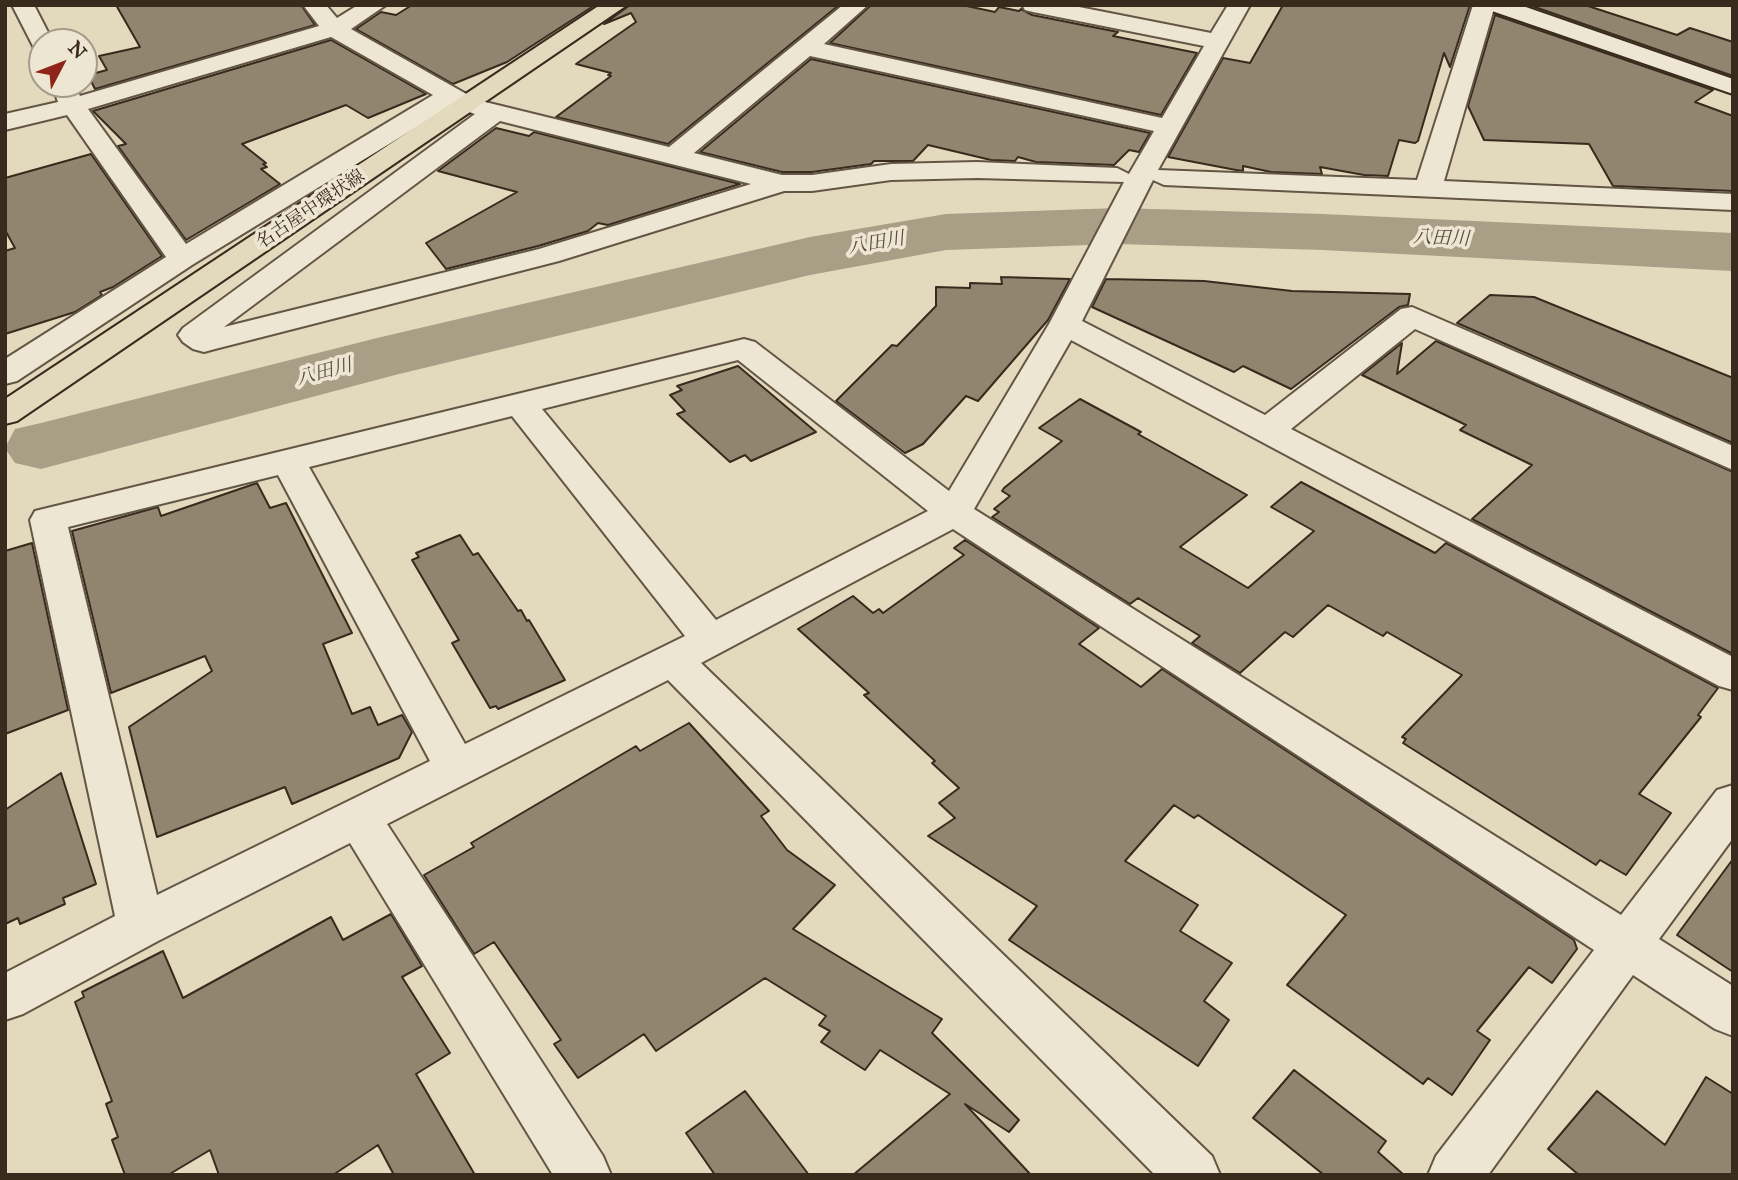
<!DOCTYPE html>
<meta charset="utf-8">
<style>
body{margin:0}
#map{position:relative;width:1738px;height:1180px;overflow:hidden;background:#e3d9bc;font-family:"IM FELL Great Primer",serif}
canvas{display:block}
.frame{position:absolute;inset:0;border:7px solid #382a1d;pointer-events:none}
.north{position:absolute;left:28px;top:28px;width:70px;height:70px;box-sizing:border-box;background:#ede6d3;border:2px solid #a59b8a;border-radius:50%;rotate:48deg;font-size:19px;font-weight:700;line-height:28px;text-align:center;color:#382a1d}
.north::after{content:'';display:block;margin:auto;width:24px;height:32px;background:#8f2418;clip-path:polygon(50% 0,100% 100%,50% 72%,0 100%)}
</style>
<div id="map">
<canvas width="1738" height="1180"></canvas>
<div class="frame"></div>
<div class="north">N</div>
</div>
<script>
const ctx = document.querySelector('canvas').getContext('2d');
ctx.lineJoin = 'round';
const shape = rows => new Path2D(rows.map(r => 'M' + r).join(''));
function paint(path, color) { ctx.fillStyle = color; ctx.fill(path, 'evenodd'); }
function stroke(path, color, width, dash) { ctx.strokeStyle = color; ctx.lineWidth = width; ctx.lineCap = dash ? 'butt' : 'round'; ctx.setLineDash(dash || []); ctx.stroke(path); }
function label(font, color, halo, rows, align = 'center') {
  ctx.font = font + ' "IM FELL Great Primer","Noto Serif JP",serif'; ctx.lineWidth = 7; ctx.setLineDash([]); ctx.textBaseline = 'middle'; ctx.strokeStyle = halo; ctx.fillStyle = color; for (const [text, x, y, turn = 0] of rows) {
    ctx.save(); ctx.translate(x, y); ctx.rotate((+turn || 0) * Math.PI / 180); ctx.textAlign = isNaN(turn) ? turn : align; if (halo) ctx.strokeText(text, 0, 0); ctx.fillText(text, 0, 0); ctx.restore();
  }
}
const river = shape([
 [1118,208,1323,214,1733,233,1733,271,1323,250,1118,244,946,250,810,275,395,375,41,469,15,463,5,448,15,429,41,423,377,338,810,237,946,214,1118,208]
]);
const building = shape([
 [116,5,301,5,315,25,95,89,88,75,107,70,99,56,140,47,116,5],
 [412,5,595,5,507,62,453,84,356,29,381,12,396,15,412,5],
 [630,5,839,5,668,144,556,117,611,76,608,75,611,73,576,64,636,22,631,13,604,24,630,5],
 [871,5,962,5,995,12,999,7,1019,11,1021,9,1032,15,1118,32,1113,36,1197,53,1161,115,830,43,871,5],
 [1283,5,1470,5,1450,67,1444,53,1418,141,1415,143,1399,140,1388,176,1364,175,1320,167,1322,174,1271,172,1243,166,1243,171,1236,170,1168,157,1223,58,1250,63,1283,5],
 [1529,5,1585,5,1677,35,1690,28,1733,42,1733,76,1529,5],
 [1495,15,1713,90,1695,102,1733,116,1733,191,1613,186,1589,144,1484,140,1468,106,1495,15],
 [331,40,426,94,368,118,346,105,242,144,266,163,263,164,267,167,261,169,280,184,186,240,118,146,126,144,93,111,331,40],
 [811,59,1150,133,1139,152,1129,150,1114,165,1036,162,1018,157,1015,161,991,160,928,145,913,161,874,161,871,164,812,172,782,172,700,152,811,59],
 [496,128,529,136,534,132,740,184,608,225,598,223,588,231,538,246,446,269,426,243,517,192,438,171,496,128],
 [91,154,162,256,113,287,100,292,102,295,75,312,5,334,5,251,15,248,5,230,5,178,91,154],
 [1001,277,1070,279,1048,320,978,401,966,396,923,444,905,453,836,401,892,345,897,346,936,306,936,287,970,288,970,283,1002,284,1001,277],
 [1106,279,1204,281,1292,291,1410,294,1408,305,1399,307,1291,389,1243,366,1234,372,1092,307,1106,279],
 [1490,295,1534,297,1733,378,1733,443,1457,323,1490,295],
 [1436,341,1733,472,1733,654,1472,519,1532,465,1460,430,1466,425,1362,375,1402,343,1397,374,1436,341],
 [738,366,816,432,751,461,745,455,730,462,677,414,685,411,670,395,682,390,677,386,738,366],
 [1080,399,1141,432,1138,434,1247,495,1180,547,1248,588,1314,531,1271,507,1301,482,1435,553,1446,543,1718,688,1698,715,1701,717,1639,794,1671,813,1626,875,1600,860,1596,865,1403,743,1406,739,1402,737,1462,675,1387,632,1383,636,1328,605,1293,637,1285,632,1240,673,1192,643,1200,636,1138,598,1130,604,992,517,999,512,994,509,1010,496,1002,491,1004,488,1062,441,1039,428,1080,399],
 [257,483,270,508,286,503,352,633,323,644,352,714,370,707,378,725,402,715,412,732,399,758,292,804,285,787,157,837,129,727,212,671,205,656,111,693,72,531,158,507,161,516,257,483],
 [460,535,473,555,478,553,518,611,521,610,527,621,529,620,565,680,498,709,496,706,490,708,452,643,459,640,412,560,419,557,416,553,460,535],
 [965,540,1099,628,1079,644,1141,687,1162,669,1574,940,1577,949,1552,983,1529,967,1477,1031,1490,1040,1452,1095,1428,1078,1423,1084,1287,985,1346,915,1198,815,1194,818,1174,805,1125,861,1198,905,1180,931,1232,963,1204,1001,1229,1020,1198,1066,1009,940,1037,906,928,836,955,818,939,803,959,788,932,763,935,761,864,695,869,693,798,629,853,596,873,613,879,609,883,613,964,555,954,548,965,540],
 [32,543,68,710,5,734,5,551,32,543],
 [689,723,769,811,761,816,787,850,835,885,793,929,942,1019,932,1033,1019,1120,1009,1132,965,1104,1031,1175,853,1175,950,1094,880,1050,865,1070,821,1042,830,1031,819,1025,826,1016,765,978,656,1051,644,1034,578,1078,554,1044,561,1040,494,942,474,954,424,875,474,847,471,843,636,746,640,751,689,723],
 [61,773,96,884,63,898,65,904,20,924,18,918,5,924,5,810,61,773],
 [1733,859,1733,972,1677,935,1733,859],
 [391,914,422,966,402,977,450,1053,416,1074,475,1175,394,1175,378,1145,333,1175,219,1175,210,1150,168,1175,125,1175,112,1140,118,1137,106,1104,112,1101,75,1002,84,997,82,992,163,951,183,998,331,917,343,940,391,914],
 [1294,1070,1386,1141,1378,1152,1404,1175,1324,1175,1253,1118,1294,1070],
 [1706,1077,1733,1094,1733,1175,1579,1175,1548,1149,1597,1091,1665,1145,1706,1077],
 [745,1091,809,1175,715,1175,686,1133,745,1091]
]);
const street = shape([
 [12,5,34,5,53,42,42,42,42,50,34,48,12,5],
 [303,5,326,5,337,18,358,5,386,5,351,29,477,100,669,147,843,5,868,5,824,44,1162,118,1204,46,1033,12,1025,10,1022,5,1069,5,1211,33,1228,5,1250,5,1158,170,1417,180,1473,5,1495,5,1444,181,1733,194,1733,210,1164,185,1153,180,1082,321,1265,415,1401,309,1412,307,1733,446,1733,470,1415,329,1291,429,1733,657,1733,690,1719,686,1071,340,974,509,1621,915,1717,790,1733,785,1733,838,1659,939,1733,986,1733,1036,1715,1029,1633,975,1488,1175,1428,1175,1436,1156,1594,950,953,529,701,663,1212,1156,1220,1175,1155,1175,668,680,387,824,603,1156,611,1175,553,1175,350,843,158,941,23,1014,5,1020,5,973,115,916,30,520,35,511,744,339,755,342,949,491,1049,324,1124,182,977,178,891,180,812,191,784,191,559,261,215,349,204,352,193,349,183,342,178,335,183,328,475,114,451,106,192,265,17,381,5,384,5,359,166,257,67,115,5,130,5,114,58,102,52,84,74,84,80,96,319,26,303,5],
 [331,37,433,95,186,244,88,109,331,37],
 [810,56,1154,131,1129,174,1117,168,977,162,891,164,812,175,782,175,694,153,810,56],
 [500,121,751,184,539,249,224,327,500,121],
 [738,360,928,511,716,620,542,409,738,360],
 [512,416,685,636,465,744,309,467,512,416],
 [278,475,430,761,157,895,68,527,278,475]
]);
const secondary = shape([
 [1486,5,1520,5,1733,79,1733,94,1489,10,1486,5]
]);
const primary = shape([
 [600,5,627,5,17,421,5,424,5,399,600,5]
]);
const farStreetnames = [
 ["名古屋中環状線",311,210,-34]
];
const farWaternames = [
 ["八田川",1441,239,2],
 ["八田川",876,244,-10],
 ["八田川",324,373,-15]
];
paint(river, '#a99e86');
paint(building, '#918570');
stroke(building, '#382a1d', 2);
stroke(street, '#635645', 4);
stroke(secondary, '#382a1d', 4);
stroke(primary, '#382a1d', 4);
paint(street, '#ede6d3');
paint(secondary, '#ede6d3');
paint(primary, '#e3d9bc');
label('18px', '#382a1d', '#ede6d3', farStreetnames);
label('italic 19px', '#5a4d3c', '#ede6d3', farWaternames);
</script>
